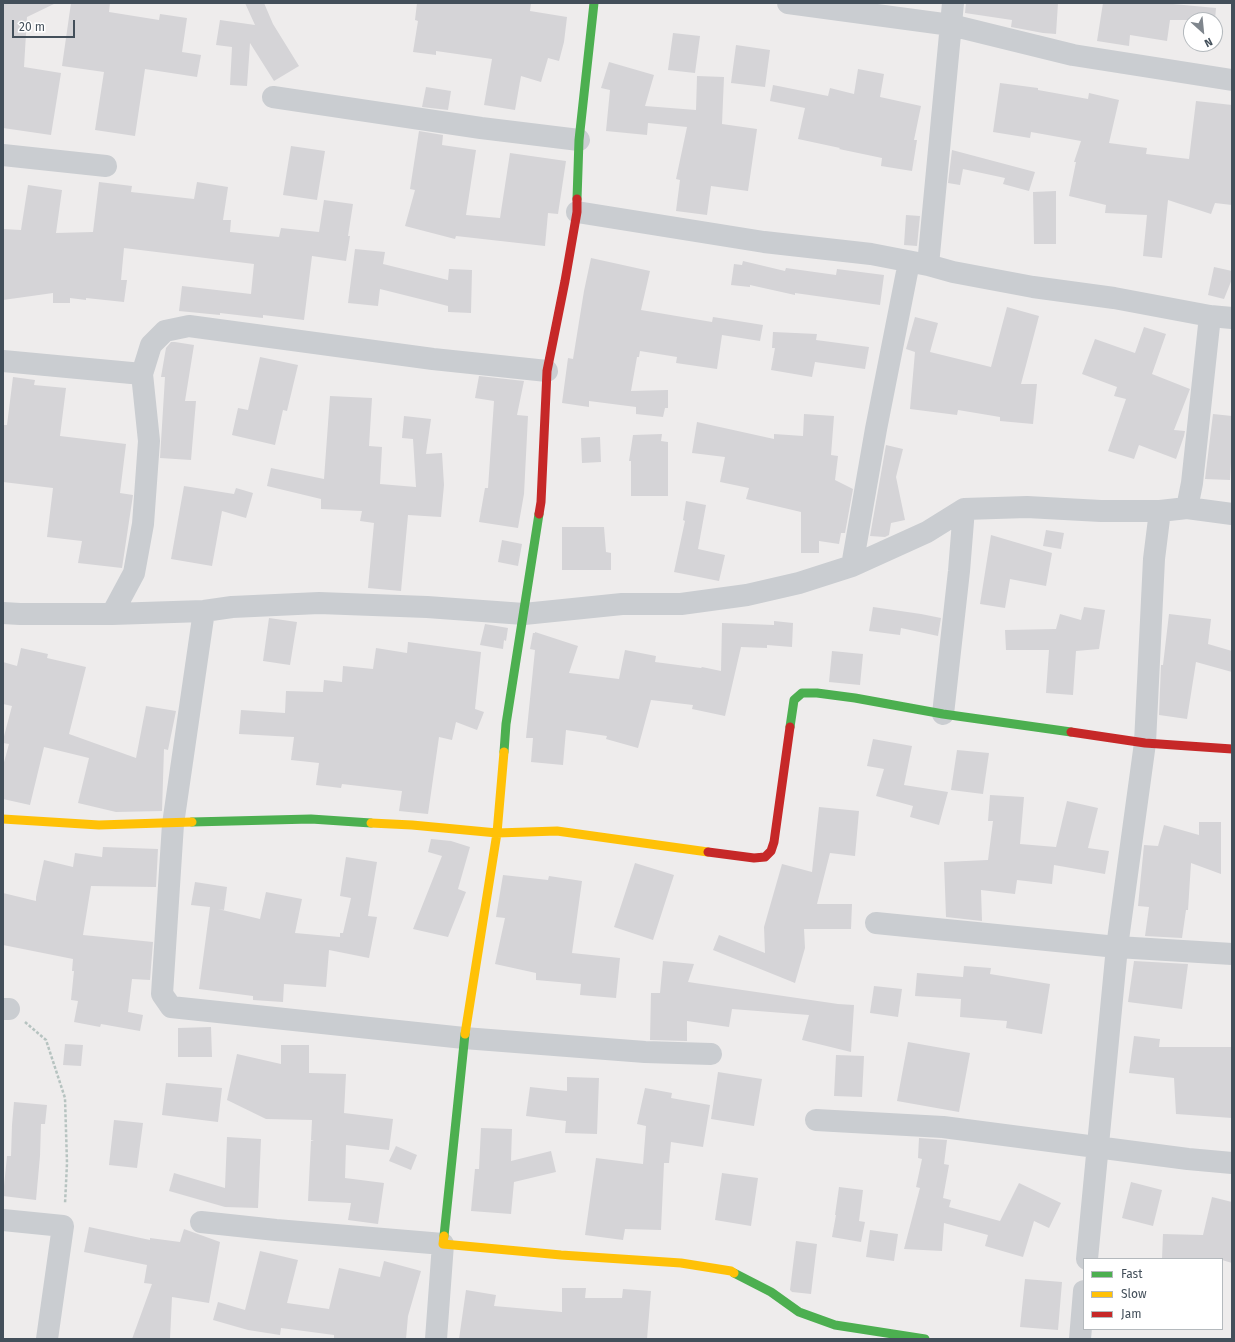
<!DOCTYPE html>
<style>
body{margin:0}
#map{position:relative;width:1235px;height:1342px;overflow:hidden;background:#eeecec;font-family:"Fira Sans",sans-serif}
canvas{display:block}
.frame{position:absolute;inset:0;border:4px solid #434f5a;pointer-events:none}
.legend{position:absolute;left:1083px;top:1258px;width:140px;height:72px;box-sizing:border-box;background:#fff;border:1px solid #b4b9bd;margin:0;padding:5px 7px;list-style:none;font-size:12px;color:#434f5a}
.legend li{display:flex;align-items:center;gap:8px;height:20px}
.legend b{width:20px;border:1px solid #b4b9bd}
.north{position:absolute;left:1183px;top:12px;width:40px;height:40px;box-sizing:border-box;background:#fff;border:1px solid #b4b9bd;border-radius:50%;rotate:153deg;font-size:11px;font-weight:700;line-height:16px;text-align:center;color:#434f5a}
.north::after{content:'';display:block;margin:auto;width:14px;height:18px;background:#7f868d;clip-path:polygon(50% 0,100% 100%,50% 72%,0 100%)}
.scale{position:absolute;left:12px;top:20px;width:63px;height:18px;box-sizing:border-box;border:2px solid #434f5a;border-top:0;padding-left:5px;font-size:12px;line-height:14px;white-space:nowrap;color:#434f5a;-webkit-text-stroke:3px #fff;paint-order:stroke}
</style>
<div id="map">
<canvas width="1235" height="1342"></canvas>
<div class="frame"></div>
<ul class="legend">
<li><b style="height:5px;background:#4caf50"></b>Fast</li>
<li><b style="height:5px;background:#ffc107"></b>Slow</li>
<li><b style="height:5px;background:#c62828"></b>Jam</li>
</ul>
<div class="north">N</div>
<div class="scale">20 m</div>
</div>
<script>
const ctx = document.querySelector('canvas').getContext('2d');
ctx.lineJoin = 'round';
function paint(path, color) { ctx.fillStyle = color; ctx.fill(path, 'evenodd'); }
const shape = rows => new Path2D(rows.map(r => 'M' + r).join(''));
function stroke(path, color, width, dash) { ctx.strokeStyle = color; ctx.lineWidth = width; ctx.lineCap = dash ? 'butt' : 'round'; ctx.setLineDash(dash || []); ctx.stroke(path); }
const building = shape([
 [3,3,56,3,27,17,24,67,61,73,51,135,3,128],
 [71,3,110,3,109,12,159,20,160,14,187,18,182,52,201,55,197,77,145,69,135,136,95,130,104,72,62,66],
 [245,3,264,3,273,24,299,66,274,81,250,43,247,86,230,85,232,47,216,45,220,20,255,25],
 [417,3,531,3,530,11,567,17,564,42,559,61,548,58,541,82,521,76,515,110,484,105,492,59,436,51,436,55,413,52,418,21,415,20],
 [966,3,1058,3,1056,34,1043,33,1011,27,1012,20,965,13],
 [1103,3,1173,3,1173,4,1216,8,1215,20,1170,20,1167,41,1130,35,1129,46,1097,41],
 [673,33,700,36,695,73,668,70],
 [736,45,770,50,765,87,731,83],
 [609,62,654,75,645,106,696,110,697,76,724,77,722,124,757,129,748,191,711,186,707,215,676,211,680,180,676,179,687,127,648,123,647,135,606,131,610,90,601,88],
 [858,69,884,74,880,97,921,106,914,140,917,140,912,171,881,166,882,158,839,149,840,148,798,139,805,108,770,101,773,85,828,96,830,88,854,94],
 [1000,83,1038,88,1038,90,1088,99,1089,93,1119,100,1109,143,1147,148,1146,154,1189,159,1196,101,1232,105,1232,205,1215,203,1211,214,1168,200,1162,258,1143,256,1147,215,1105,213,1106,205,1069,196,1076,162,1074,162,1081,141,1031,132,1030,138,993,132],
 [426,87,451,91,448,110,422,107],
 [419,131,443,135,442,145,476,150,466,215,500,218,510,153,566,161,558,214,548,213,545,246,456,236,455,239,405,226,415,190,410,189],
 [291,146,325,151,317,200,283,195],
 [952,150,1035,172,1029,191,1003,184,1005,178,963,169,960,185,948,183],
 [99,182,132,186,131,192,194,199,197,182,228,187,223,220,231,220,230,232,279,237,281,228,319,232,324,200,353,204,348,236,350,236,346,261,312,256,304,320,263,315,263,318,220,313,220,315,179,311,182,286,251,294,254,264,124,248,121,280,127,280,124,302,86,298,86,300,70,298,70,303,53,303,53,293,3,300,3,229,21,230,28,185,62,190,56,233,93,232],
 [1056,191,1056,244,1034,244,1033,192],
 [906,215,920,216,917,246,904,245],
 [355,249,385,252,383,264,448,280,449,269,472,270,471,313,448,312,448,306,380,289,378,306,348,303],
 [591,258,650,271,641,310,712,322,713,317,763,325,760,341,722,335,717,369,676,363,677,357,640,351,639,357,637,357,631,391,668,390,668,408,665,408,663,417,636,414,636,407,589,401,589,407,562,403,568,358,573,359,584,291],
 [743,261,785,271,786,268,836,275,837,269,884,275,880,305,795,293,795,295,750,285,750,287,731,285,734,264,742,265],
 [1214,267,1232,271,1232,279,1224,299,1208,295],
 [1007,307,1039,316,1021,384,1037,384,1033,424,1000,421,1000,417,958,410,957,415,910,409,915,352,906,349,915,317,938,323,930,352,991,367],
 [1144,327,1166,334,1152,374,1190,389,1174,430,1185,431,1184,436,1176,459,1139,445,1134,459,1108,451,1126,399,1114,396,1117,387,1082,374,1095,339,1135,353],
 [773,332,817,334,816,340,869,347,865,369,815,362,812,377,771,370,775,348,772,348],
 [171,342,175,342,194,345,185,401,196,401,191,460,160,458,165,377,161,377,166,348],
 [260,357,298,365,287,411,283,410,275,445,232,435,238,408,248,410],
 [479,376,524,381,517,415,528,416,524,494,518,528,479,522,485,488,488,488,494,401,475,398],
 [13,377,35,380,34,385,66,388,60,436,126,444,120,493,133,495,122,568,78,563,82,541,47,537,53,488,3,482,3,425,7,425],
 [330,396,372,398,369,446,382,447,380,484,416,487,413,439,402,438,404,416,431,419,426,454,442,453,444,485,441,517,408,515,401,591,368,588,374,523,360,521,362,511,321,509,321,499,267,486,271,468,324,479],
 [804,414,834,416,831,455,838,456,835,480,853,489,845,533,841,533,839,544,819,541,819,553,801,553,801,512,746,499,749,488,720,482,725,457,692,453,697,422,774,439,774,434,803,436],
 [1213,414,1232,416,1232,446,1230,480,1205,479],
 [662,434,661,441,668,442,668,496,631,496,631,461,629,461,633,435],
 [600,437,601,462,582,463,581,438],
 [886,445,903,449,896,477,905,520,891,523,889,535,885,537,870,536],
 [184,486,234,494,236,488,253,493,246,518,222,511,212,566,171,559],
 [686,501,706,505,698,549,725,555,719,581,674,572,685,521,683,520],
 [562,527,604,527,606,552,611,553,611,570,562,570],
 [1046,530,1064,533,1061,549,1043,546],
 [991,535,1052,553,1046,586,1010,579,1005,608,980,604],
 [502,540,522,544,518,566,498,562],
 [873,607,921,614,941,618,938,636,901,628,900,635,869,631],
 [1084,607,1105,610,1099,649,1076,651,1073,695,1046,693,1049,650,1006,650,1005,630,1056,629,1060,614,1081,620],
 [1169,614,1211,619,1208,644,1232,651,1232,672,1196,662,1187,719,1159,715,1161,665,1163,665],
 [269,618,297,622,290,665,263,661],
 [774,621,793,623,792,647,767,645,767,648,741,647,725,716,692,709,693,705,651,700,638,748,606,739,607,736,566,730,563,765,531,762,533,738,526,738,535,650,530,649,533,633,535,633,535,632,578,646,569,673,619,679,625,650,656,656,655,662,701,668,702,667,721,671,722,623,774,625],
 [485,624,508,628,506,641,504,640,503,649,480,645],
 [408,642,481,652,475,709,484,712,477,730,456,722,452,740,439,737,428,814,399,811,402,791,342,784,341,788,316,785,319,763,291,760,294,737,239,734,241,710,285,713,286,691,323,692,324,680,342,682,343,666,373,669,376,648,407,653],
 [21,648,48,654,47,658,86,667,69,734,136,758,146,706,176,711,168,750,164,749,162,811,116,812,78,803,89,758,44,747,30,805,3,799,3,766,9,744,3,743,3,740,12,706,3,704,3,662,17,666],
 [832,651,863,654,860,685,829,682],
 [873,739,912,746,904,785,948,792,939,825,910,817,913,806,876,796,884,769,867,766],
 [957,750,989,753,983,794,951,790],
 [990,795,1024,797,1020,844,1056,847,1067,801,1098,808,1088,848,1109,851,1105,874,1054,865,1052,884,1017,880,1015,894,981,890,982,921,946,917,944,862,988,860,993,821,988,821],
 [819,807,859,811,855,856,830,853,817,904,852,904,851,929,804,929,805,948,795,983,713,950,719,935,765,953,764,927,782,864,812,872],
 [1199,822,1221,822,1221,874,1191,863,1188,910,1186,910,1182,938,1145,936,1149,907,1138,906,1144,845,1158,846,1164,825,1199,835],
 [431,839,451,841,470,847,458,889,466,892,448,937,413,929,442,856,428,852],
 [103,847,158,849,156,887,91,886,83,935,153,942,150,980,132,979,128,1012,143,1015,140,1031,101,1024,100,1027,74,1022,78,1001,71,1000,74,971,72,971,73,959,3,945,3,893,36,901,36,897,44,860,73,867,75,853,102,857],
 [346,857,377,862,368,916,377,917,369,958,329,950,326,987,284,984,283,1002,253,1000,253,996,199,989,210,907,191,905,195,882,227,887,224,910,218,909,260,919,266,892,302,899,295,933,340,937,340,933,343,933,351,898,340,896],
 [635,863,674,875,653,940,614,927],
 [503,875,548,880,549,876,582,881,572,953,620,958,616,998,580,995,581,984,536,980,536,973,495,964,505,918,496,917],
 [663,961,694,964,688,982,838,1004,854,1005,851,1052,802,1040,809,1015,732,1009,729,1027,687,1021,687,1041,650,1040,651,993,660,993],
 [1134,961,1188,964,1182,1009,1128,1002],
 [964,966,991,968,990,974,1050,984,1042,1034,1006,1028,1007,1021,960,1017,961,999,915,996,917,973,963,977],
 [874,986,902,989,898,1017,870,1013],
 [211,1027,212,1057,178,1057,178,1028],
 [1134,1036,1160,1039,1159,1047,1232,1047,1232,1118,1176,1114,1174,1078,1129,1073],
 [908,1042,970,1053,959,1112,897,1101],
 [65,1044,83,1045,81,1066,63,1065],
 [281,1045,309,1045,309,1073,346,1074,344,1113,393,1119,389,1150,346,1145,345,1178,384,1183,378,1224,348,1220,351,1203,308,1201,311,1141,314,1141,311,1140,312,1120,266,1119,227,1100,237,1054,281,1064],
 [836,1055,864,1056,862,1097,834,1096],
 [718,1072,762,1079,754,1126,711,1119],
 [567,1077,599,1078,597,1134,565,1133,566,1121,526,1116,530,1087,567,1091],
 [166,1083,222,1088,218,1122,162,1115],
 [645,1088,672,1093,671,1098,710,1105,703,1147,671,1142,669,1163,664,1163,661,1230,625,1229,623,1240,585,1235,596,1158,643,1164,646,1126,637,1124],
 [14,1102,47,1105,45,1124,41,1124,40,1156,36,1200,3,1196,7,1156,11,1156,12,1125],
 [114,1120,143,1123,137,1168,109,1165],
 [481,1128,512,1129,511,1161,551,1151,556,1172,514,1182,511,1214,471,1211,475,1169,479,1169],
 [227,1137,261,1139,258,1208,225,1207,169,1191,174,1173,225,1188],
 [919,1138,947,1140,944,1164,949,1165,943,1198,951,1200,949,1207,1000,1221,1019,1183,1061,1203,1049,1228,1034,1221,1023,1257,985,1246,988,1235,944,1223,942,1251,904,1249,920,1188,916,1187,922,1159,918,1158],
 [396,1146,417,1155,411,1170,389,1161],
 [722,1173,758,1178,751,1226,715,1220],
 [1131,1182,1162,1190,1153,1226,1122,1218],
 [839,1187,863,1190,859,1221,865,1222,861,1242,832,1237,836,1215,835,1215],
 [1212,1197,1232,1202,1232,1263,1222,1260,1222,1259,1162,1259,1163,1234,1203,1235],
 [89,1227,150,1240,150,1238,180,1242,184,1229,220,1242,209,1303,172,1297,170,1339,132,1339,152,1284,144,1283,147,1265,84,1252],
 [870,1230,898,1234,894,1261,866,1257],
 [796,1241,817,1244,811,1294,792,1292,790,1290],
 [260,1251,298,1260,287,1303,329,1309,339,1268,380,1277,384,1261,421,1271,408,1316,406,1339,334,1339,334,1335,281,1328,280,1335,248,1330,213,1320,218,1302,245,1310],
 [1025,1279,1062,1282,1058,1330,1020,1327],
 [562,1288,586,1288,585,1298,622,1298,623,1289,651,1291,647,1339,459,1339,466,1290,496,1295,494,1306,562,1312]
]);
const path = shape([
 [25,1022,46,1040,65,1098,67,1163,65,1204]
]);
const street = shape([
 [788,3,951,25,1073,55,1232,80],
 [273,97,481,128,579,140],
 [3,155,106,166],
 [577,212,764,242,871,254,928,265,953,272,1033,287,1114,298,1210,316,1232,318],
 [928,265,953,3],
 [3,361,142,374],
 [1187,508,1192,483,1210,316],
 [852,566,876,429,909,262],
 [204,611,173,824,162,994,171,1007,464,1038,645,1052,711,1054],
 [3,613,20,614,112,614,204,611,232,607,319,603,427,607,524,614,622,604,681,604,747,595,799,583,852,566,927,532,964,509,1027,507,1101,511,1160,511,1187,508,1232,514],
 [112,614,134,573,143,524,149,441,142,374,151,345,165,331,189,326,433,359,547,371],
 [943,714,959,571,964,509],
 [876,923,1117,947,1232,954],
 [3,1009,9,1009],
 [816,1120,943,1127,1188,1159,1232,1163],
 [3,1220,63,1226,47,1339],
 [201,1222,276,1230,443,1244,436,1339],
 [1087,1259,1117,947,1145,743,1154,559,1160,511],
 [1080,1339,1084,1291]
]);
const fast = shape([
 [577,199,579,140,594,3],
 [790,727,794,700,802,693,817,693,855,698,943,714,1071,732],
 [504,752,506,724,539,514],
 [192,822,311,819,371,823],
 [444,1236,465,1034],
 [734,1273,771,1292,799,1312,835,1325,925,1339]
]);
const slow = shape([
 [3,819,99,825,192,822],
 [371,823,412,825,497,833,557,831,708,852],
 [465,1034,497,833,504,752],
 [444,1236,443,1244,561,1255,681,1263,731,1271,734,1273]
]);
const jam = shape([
 [539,514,541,502,547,371,565,281,577,212,577,199],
 [1071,732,1145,743,1232,749],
 [708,852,754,858,765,857,771,851,774,842,790,727]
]);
paint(building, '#d5d4d7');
stroke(path, '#b6c3c0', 2.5, [3, 2]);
stroke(street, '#cacdd1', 22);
stroke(fast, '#4caf50', 9);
stroke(slow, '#ffc107', 9);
stroke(jam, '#c62828', 9);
</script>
